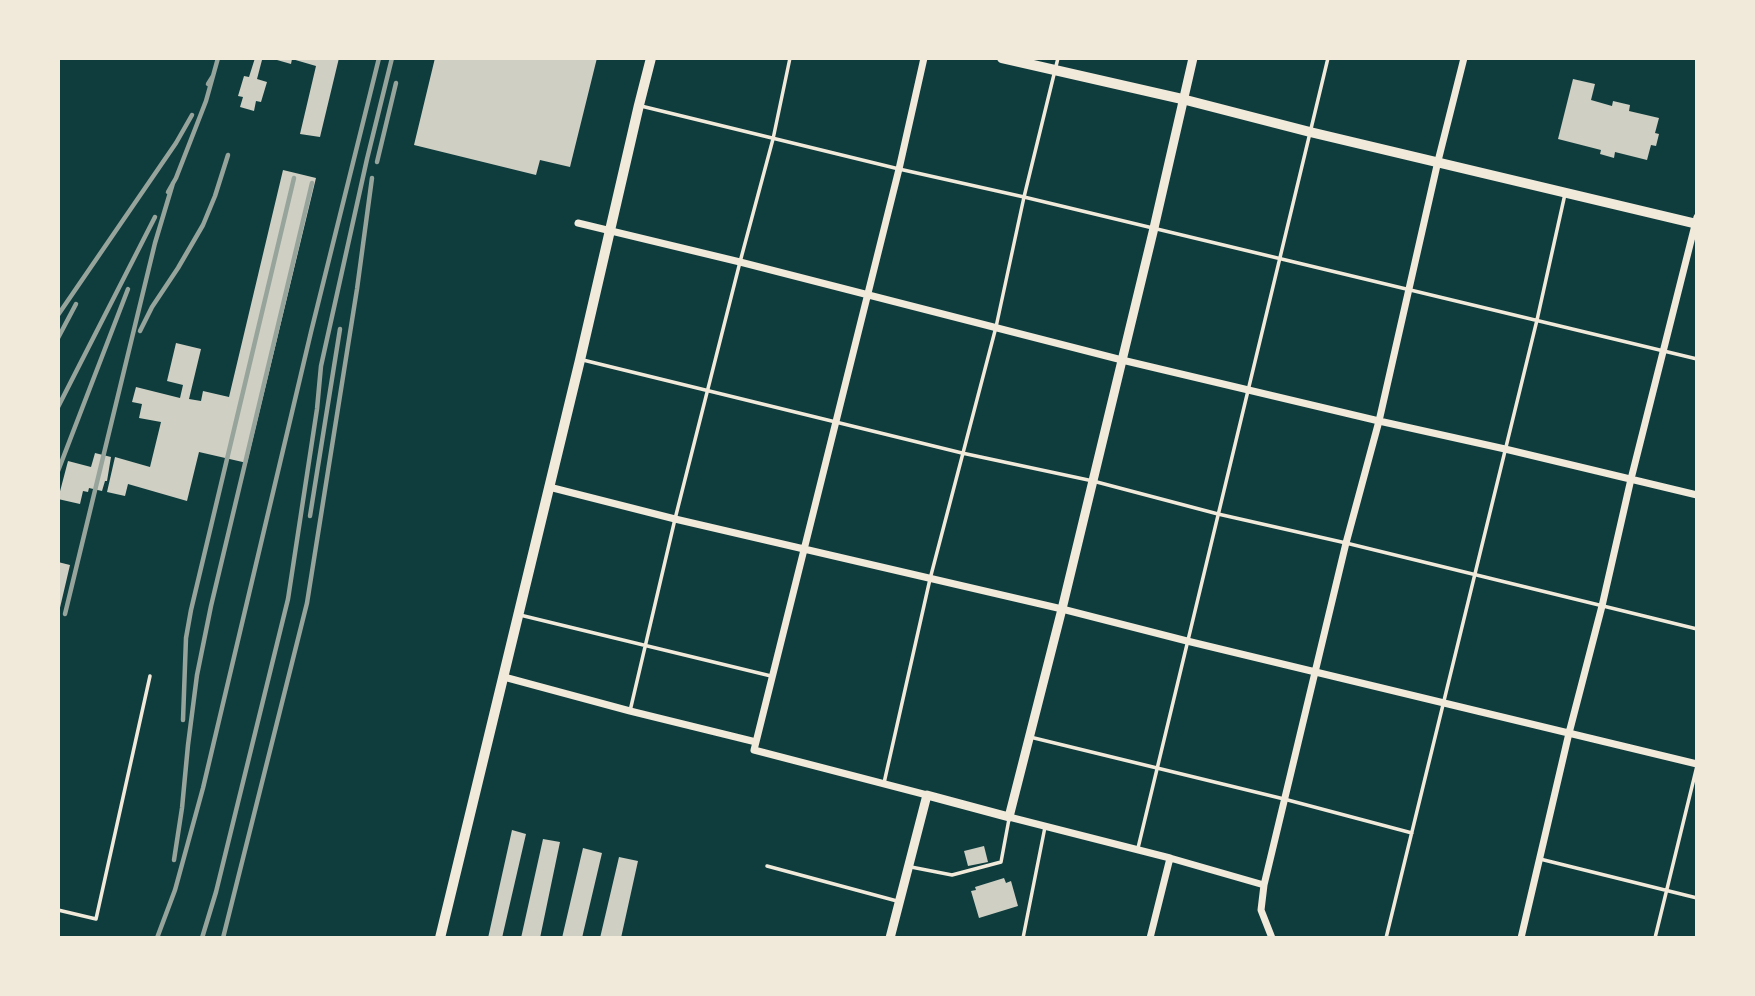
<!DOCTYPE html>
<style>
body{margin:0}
#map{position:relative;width:1755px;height:996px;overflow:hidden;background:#0f3d3e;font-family:Jost,sans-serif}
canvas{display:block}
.frame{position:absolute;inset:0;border:60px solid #f1e9da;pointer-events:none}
</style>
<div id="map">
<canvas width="1755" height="996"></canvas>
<div class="frame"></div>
</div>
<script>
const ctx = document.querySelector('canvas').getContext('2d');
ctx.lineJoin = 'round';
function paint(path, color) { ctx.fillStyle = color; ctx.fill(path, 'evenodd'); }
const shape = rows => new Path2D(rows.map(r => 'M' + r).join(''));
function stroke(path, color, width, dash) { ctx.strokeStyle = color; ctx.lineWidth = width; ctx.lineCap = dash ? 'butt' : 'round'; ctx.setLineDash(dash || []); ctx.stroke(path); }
const building = shape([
 [255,58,262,60,257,79,267,82,261,102,256,101,254,111,240,107,243,97,238,96,244,76,249,77],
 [270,58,339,58,320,137,300,134,316,66,292,59,291,64],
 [435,58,597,58,570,167,540,160,536,175,414,145],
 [1573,79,1595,84,1591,100,1612,106,1613,101,1630,105,1629,111,1659,118,1655,133,1659,134,1656,146,1651,145,1647,160,1615,152,1614,158,1600,154,1601,150,1558,139],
 [283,170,316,178,247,463,199,452,187,501,128,484,125,496,107,492,115,457,150,467,161,422,139,418,142,404,132,402,136,387,180,398,183,385,167,381,176,343,201,349,189,399,201,401,203,391,229,397],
 [95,453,111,457,107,481,105,481,102,491,89,488,88,492,83,491,80,504,58,499,68,461,91,467],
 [58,562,70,565,59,612,58,612],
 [512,830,526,834,502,938,488,938],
 [543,839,560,842,540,938,521,938],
 [984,846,988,862,968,866,964,851],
 [583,848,602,853,582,938,562,938],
 [619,857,638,861,621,938,600,938],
 [1004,878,1006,883,1011,881,1018,906,979,918,971,891,976,890,975,887]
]);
const service = shape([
 [641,106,899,169,1024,197,1697,359],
 [583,360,962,453,1093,481,1218,514,1346,543,1697,629],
 [520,615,771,676],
 [630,711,675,519,740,262,773,139,790,58],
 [1030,737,1284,799,1412,833],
 [884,783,930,579,996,327,1024,197,1058,58],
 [1138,848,1328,58],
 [1540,859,1697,898],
 [767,866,897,901],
 [911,867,952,875,1001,862,1009,819],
 [58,910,96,919,150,676],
 [1023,938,1045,827],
 [1386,938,1537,320,1565,194],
 [1655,938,1697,766]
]);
const minor = shape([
 [578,223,740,262,1122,360,1379,421,1505,449,1697,495],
 [549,487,675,519,1062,609,1187,641,1697,764],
 [504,677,630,711,756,742,754,750,927,795],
 [756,742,899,169,924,58],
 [1009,817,1170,858,1264,885],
 [1150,938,1170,858],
 [1272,938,1261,910,1264,885,1346,543,1379,421,1438,161,1464,58],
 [1521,938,1569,733,1602,606,1631,479,1697,217]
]);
const tertiary = shape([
 [890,938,927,795,1009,817,1062,609,1154,228,1193,58]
]);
const secondary = shape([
 [1002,58,1182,99,1310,132,1697,224],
 [440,938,580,360,639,105,651,58]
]);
const rail = shape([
 [208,84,213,76,218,58],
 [377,162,396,83],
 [168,192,176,178,206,101,213,76],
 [58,315,176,143,192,115],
 [140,331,152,307,178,268,203,225,215,196,228,155],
 [58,338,76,304],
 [58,407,155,217],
 [58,471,128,289],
 [310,516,340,329],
 [65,614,155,243,173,183],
 [183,720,186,638,191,610,294,178],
 [174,860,182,808,188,745,197,675,211,606,312,183],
 [157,938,175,890,203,788,311,332,379,58],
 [202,938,216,892,288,599,317,409,321,366,367,159,392,58],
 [223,938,307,603,357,289,372,178]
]);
paint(building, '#cfcfc3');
stroke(service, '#f1e9da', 3.5);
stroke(minor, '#f1e9da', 7);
stroke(tertiary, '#f1e9da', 9);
stroke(secondary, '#f1e9da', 10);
stroke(rail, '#97a49c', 4.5);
</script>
